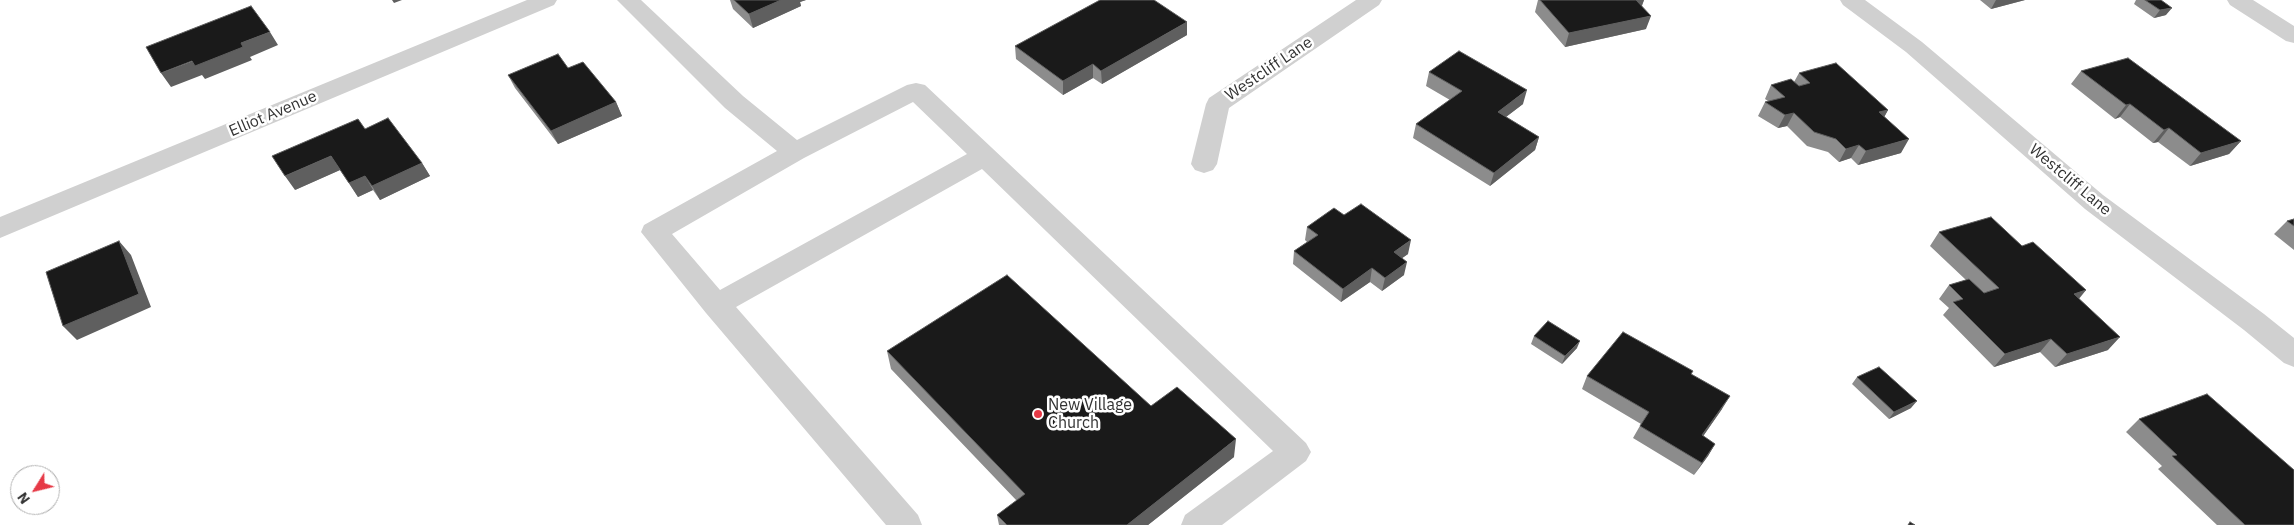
<!DOCTYPE html>
<style>
body{margin:0}
#map{position:relative;width:2294px;height:525px;overflow:hidden;background:#fff;font-family:"IBM Plex Sans",sans-serif}
canvas{display:block}
.north{position:absolute;left:10px;top:465px;width:50px;height:50px;box-sizing:border-box;background:#fff;border:1px solid #adadad;border-radius:50%;rotate:234deg;font-size:14px;font-weight:700;line-height:20px;text-align:center;color:#333}
.north::after{content:'';display:block;margin:auto;width:18px;height:22px;background:#e63946;clip-path:polygon(50% 0,100% 100%,50% 72%,0 100%)}
</style>
<div id="map">
<canvas width="2294" height="525"></canvas>
<div class="north">N</div>
</div>
<script>
const ctx = document.querySelector('canvas').getContext('2d');
ctx.lineJoin = 'round';
const shape = rows => new Path2D(rows.map(r => 'M' + r).join(''));
function paint(path, color) { ctx.fillStyle = color; ctx.fill(path, 'evenodd'); }
function stroke(path, color, width, dash) { ctx.strokeStyle = color; ctx.lineWidth = width; ctx.lineCap = dash ? 'butt' : 'round'; ctx.setLineDash(dash || []); ctx.stroke(path); }
function label(font, color, halo, rows, align = 'center') {
  ctx.font = font + ' "IBM Plex Sans",sans-serif'; ctx.lineWidth = 5; ctx.setLineDash([]); ctx.textBaseline = 'middle'; ctx.strokeStyle = halo; ctx.fillStyle = color; for (const [text, x, y, turn = 0] of rows) {
    ctx.save(); ctx.translate(x, y); ctx.rotate((+turn || 0) * Math.PI / 180); ctx.textAlign = isNaN(turn) ? turn : align; if (halo) ctx.strokeText(text, 0, 0); ctx.fillText(text, 0, 0); ctx.restore();
  }
}
const minor = shape([
 [527,0,557,0,554,5,0,238,0,217,527,0],
 [617,0,641,0,743,96,797,140,907,85,916,83,925,85,1306,443,1311,452,1306,461,1222,525,1181,525,1185,515,1273,451,982,169,736,307,918,515,922,525,886,525,706,313,641,232,644,225,777,151,725,108,617,0],
 [913,102,967,154,720,290,672,234,804,158,913,102],
 [1356,0,1382,0,1379,5,1229,108,1217,164,1213,170,1204,173,1195,170,1191,164,1206,104,1209,98,1356,0],
 [1840,0,1865,0,1922,42,2103,195,2264,314,2294,338,2294,367,2284,363,2244,330,2085,209,1906,52,1843,5,1840,0],
 [2227,0,2253,0,2294,26,2294,43,2286,41,2230,5,2227,0]
]);
const wall = shape([
 [730,0,806,0,800,2,801,6,753,28,733,9],
 [1538,0,1644,0,1642,6,1646,29,1565,47,1535,12],
 [1980,0,2025,0,1991,9],
 [2136,0,2161,0,2166,15,2154,18,2134,4],
 [1187,35,1102,84,1093,78,1063,95,1016,59,1015,46],
 [568,68,616,102,622,116,558,144,515,88,508,75],
 [2081,71,2241,141,2229,154,2190,166,2158,142,2153,143,2120,117,2115,119,2071,84],
 [1429,72,1523,104,1506,117,1539,137,1535,150,1490,186,1413,138,1416,124,1450,100,1426,86],
 [1799,73,1888,110,1884,117,1901,153,1858,165,1851,158,1839,162,1828,152,1807,146,1787,126,1778,128,1758,116,1765,102,1768,101,1765,99,1771,85,1794,82],
 [365,129,422,163,430,176,380,200,373,190,358,197,340,170,295,190],
 [1344,215,1408,254,1402,258,1404,275,1382,291,1370,282,1341,302,1293,264,1294,251,1307,242,1305,240,1307,227],
 [2294,219,2294,250,2274,234,2287,221],
 [1939,232,2022,246,2086,290,2079,299,2108,350,2055,367,2040,352,1994,367,1943,315,1949,308,1939,299,1949,285,1966,280,1930,246],
 [1534,336,1577,348,1562,364,1531,344],
 [887,351,1151,406,1234,457,1148,525,999,525,997,515,1017,501,891,369],
 [1691,374,1722,409,1703,436,1715,444,1708,456,1694,475,1633,438,1641,424,1582,389,1587,376],
 [1857,377,1911,408,1889,419,1852,384],
 [2139,419,2294,525,2217,525,2158,469,2162,466,2126,432]
]);
const shadedWall = shape([
 [392,0,402,0,394,3],
 [781,0,806,0,800,2,801,6,753,28,749,14],
 [1634,0,1644,0,1640,10],
 [1996,0,2025,0,1991,9],
 [2172,8,2166,15,2154,18,2160,10],
 [1651,16,1646,29,1565,47,1569,33],
 [1187,22,1187,35,1102,84,1101,71],
 [270,32,278,45,250,57,252,60,205,79,202,75,171,87,161,73],
 [1093,64,1093,78,1063,95,1063,81],
 [1527,90,1523,104,1494,126,1498,112],
 [616,102,622,116,558,144,551,131],
 [2130,104,2120,117,2115,119,2126,105],
 [1888,110,1881,123,1879,112],
 [1794,113,1787,126,1778,128,1785,115],
 [2169,128,2158,142,2153,143,2164,130],
 [1539,137,1535,150,1490,186,1494,173],
 [1909,139,1901,153,1858,165,1866,151],
 [2241,141,2229,154,2190,166,2201,153],
 [1859,145,1851,158,1839,162,1846,149],
 [331,156,340,170,295,190,285,176],
 [422,163,430,176,380,200,372,186],
 [365,176,373,190,358,197,349,183],
 [1411,240,1408,254,1391,266,1394,252],
 [119,241,131,255,151,307,77,340,63,326],
 [1407,262,1404,275,1382,291,1385,278],
 [1372,268,1370,282,1341,302,1343,289],
 [2086,290,2075,303,2074,294],
 [2120,337,2108,350,2055,367,2067,354],
 [2051,339,2040,352,1994,367,2005,354],
 [1580,341,1577,348,1562,364,1565,356],
 [1730,396,1722,409,1695,448,1702,435],
 [1917,401,1911,408,1889,419,1894,412],
 [1236,439,1234,457,1148,525,1127,525],
 [1715,444,1708,456,1694,475,1702,463]
]);
const building = shape([
 [734,0,781,0,749,14,734,0],
 [1100,0,1154,0,1187,22,1101,71,1093,64,1063,81,1015,46,1100,0],
 [1540,0,1636,0,1651,16,1569,33,1540,0],
 [2145,0,2161,0,2172,8,2160,10,2145,0],
 [251,6,270,32,241,43,243,47,195,66,192,61,161,73,146,47,251,6],
 [1459,51,1527,90,1498,112,1539,137,1494,173,1416,124,1462,91,1429,72,1459,51],
 [558,54,568,68,583,62,616,102,551,131,508,75,558,54],
 [2128,58,2241,141,2201,153,2169,128,2164,130,2130,104,2126,105,2081,71,2128,58],
 [1836,63,1888,110,1879,112,1909,139,1866,151,1859,145,1846,149,1836,139,1814,132,1794,113,1785,115,1765,102,1785,97,1771,85,1791,79,1799,86,1810,83,1799,73,1836,63],
 [388,118,422,163,372,186,365,176,349,183,331,156,285,176,272,156,358,119,365,129,388,118],
 [1361,204,1411,240,1394,252,1407,262,1385,278,1372,268,1343,289,1294,251,1318,235,1307,227,1334,208,1344,215,1361,204],
 [1991,217,2022,246,2033,242,2086,290,2074,294,2120,337,2067,354,2051,339,2005,354,1953,302,1963,299,1949,285,1969,279,1984,293,1999,288,1939,232,1991,217],
 [2294,219,2294,226,2287,221,2294,219],
 [119,241,139,294,63,326,46,272,119,241],
 [1007,275,1151,406,1177,387,1236,439,1127,525,1007,525,997,515,1025,494,887,351,1007,275],
 [1548,321,1580,341,1565,356,1534,336,1548,321],
 [1623,332,1693,371,1691,374,1730,396,1702,435,1715,444,1702,463,1640,426,1649,412,1587,376,1623,332],
 [1879,367,1917,401,1894,412,1857,377,1879,367],
 [2207,394,2294,470,2294,525,2245,525,2172,456,2177,455,2139,419,2207,394],
 [1910,522,1915,525,1908,525,1910,522]
]);
const markers = [
 [1038,414,5,"#e63946"]
];
const streetNames = [
 ["Westcliff Lane",1269,69,-34],
 ["Elliot Avenue",273,114,-23],
 ["Westcliff Lane",2070,180,40]
];
const poiNames = [
 ["New Village",1048,405],
 ["Church",1048,423]
];
paint(minor, '#d0d0d0');
paint(wall, '#8c8c8c');
paint(shadedWall, '#5f5f5f');
paint(building, '#1a1a1a');
stroke(building, '#5f5f5f', 1);
for (const [x, y, r, color] of markers) { const dot = new Path2D(); dot.arc(x, y, r, 0, 2 * Math.PI); ctx.fillStyle = color; ctx.fill(dot); stroke(dot, '#fff', 2); }
label('16px', '#333', '#fff', streetNames);
label('16px', '#333', '#fff', poiNames, 'left');
</script>
